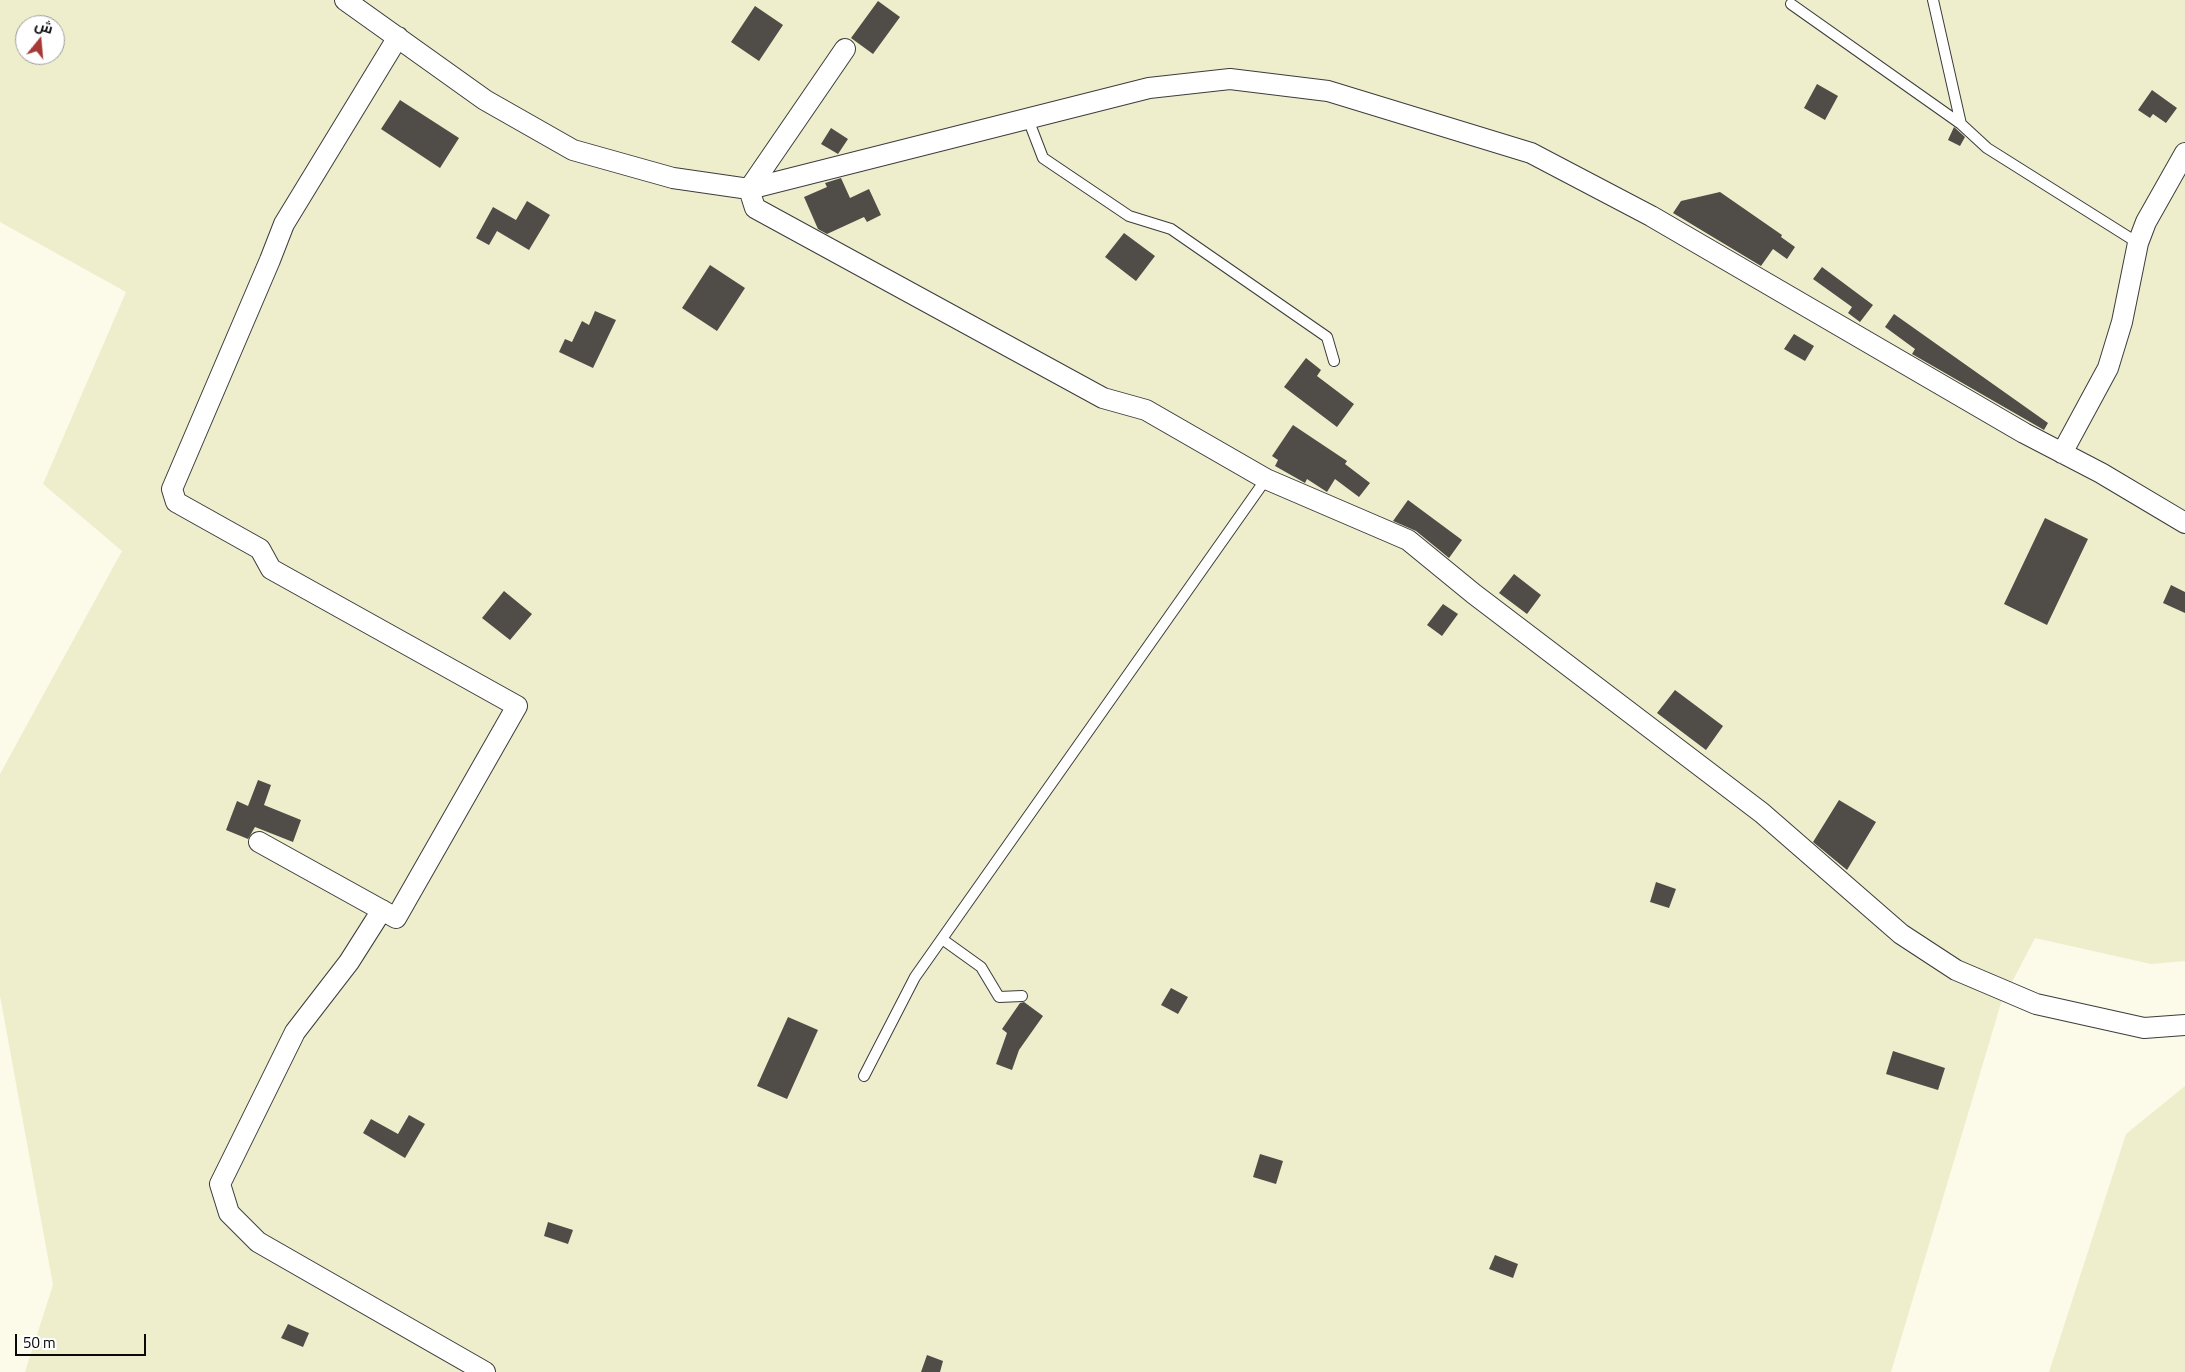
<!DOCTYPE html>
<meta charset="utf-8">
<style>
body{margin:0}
#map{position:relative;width:2185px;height:1372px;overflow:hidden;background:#fcfae9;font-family:Georgia,Cairo,serif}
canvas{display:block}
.north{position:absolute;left:15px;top:15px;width:50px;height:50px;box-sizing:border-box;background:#fff;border:1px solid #9d9d9d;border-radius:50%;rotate:17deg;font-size:14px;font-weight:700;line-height:20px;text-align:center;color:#090909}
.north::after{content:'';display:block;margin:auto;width:18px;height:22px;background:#a63935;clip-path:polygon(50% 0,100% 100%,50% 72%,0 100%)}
.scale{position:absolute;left:15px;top:1334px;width:131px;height:22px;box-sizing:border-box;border:2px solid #090909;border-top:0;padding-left:6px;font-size:15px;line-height:18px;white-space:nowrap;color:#090909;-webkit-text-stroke:4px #fff;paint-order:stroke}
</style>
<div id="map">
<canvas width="2185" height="1372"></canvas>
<div class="north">ش</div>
<div class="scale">50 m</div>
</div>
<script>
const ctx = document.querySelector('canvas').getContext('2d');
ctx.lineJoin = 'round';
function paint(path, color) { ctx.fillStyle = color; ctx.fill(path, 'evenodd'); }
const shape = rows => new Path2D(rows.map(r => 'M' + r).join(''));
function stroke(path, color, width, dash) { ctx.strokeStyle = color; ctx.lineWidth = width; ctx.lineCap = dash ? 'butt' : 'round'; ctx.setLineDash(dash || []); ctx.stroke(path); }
const farmland = shape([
 [0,0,2185,0,2185,961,2151,964,2035,938,2001,1003,1891,1372,25,1372,53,1285,0,996,0,774,122,551,43,484,126,292,0,222],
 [25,25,55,25,55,55,25,55],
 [2185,1086,2185,1372,2049,1372,2126,1134]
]);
const building = shape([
 [878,1,900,17,873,54,851,38],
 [755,6,783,25,759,61,731,42],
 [1817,84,1838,96,1825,120,1804,108],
 [2152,90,2177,108,2166,123,2153,114,2150,118,2138,110],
 [400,100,459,138,440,168,381,129],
 [1954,127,1965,137,1960,146,1948,140],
 [831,128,848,139,838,154,821,144],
 [841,178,850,198,869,189,881,215,867,222,864,217,827,234,818,229,804,197,827,187,825,183],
 [1720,192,1782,235,1781,237,1795,247,1787,259,1773,249,1761,266,1673,213,1681,201],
 [527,201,550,215,529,250,497,231,489,245,476,238,493,207,516,220],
 [1124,233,1155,256,1136,281,1105,257],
 [710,265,745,288,717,331,682,308],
 [1822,267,1873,305,1860,322,1848,313,1852,307,1813,279],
 [595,311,616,320,593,368,559,352,565,339,572,342,582,321,589,325],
 [1894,314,2048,423,2044,430,1912,354,1915,349,1885,327],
 [1794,334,1814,346,1805,361,1784,349],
 [1306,358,1321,370,1317,376,1354,404,1337,427,1284,387],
 [1293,425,1347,461,1345,464,1370,483,1359,497,1335,479,1327,492,1307,479,1305,483,1275,466,1278,460,1272,456],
 [1408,500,1462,540,1449,558,1416,531,1393,521],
 [2045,518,2088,539,2047,625,2004,604],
 [1514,574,1541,595,1527,614,1499,593],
 [2171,585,2185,592,2185,613,2163,603],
 [504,591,532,614,510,640,482,618],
 [1443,604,1458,614,1442,636,1427,625],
 [1675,690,1723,726,1706,750,1657,713],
 [258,780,271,785,264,805,301,820,293,842,255,827,248,839,226,830,237,801,248,806],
 [1839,800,1876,822,1847,870,1813,842],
 [1656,882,1676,889,1669,908,1650,902],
 [1171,988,1188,997,1178,1014,1161,1005],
 [1024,1002,1043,1016,1019,1050,1012,1070,996,1064,1007,1033,1002,1029,1020,1003],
 [788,1017,818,1030,787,1099,757,1086],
 [1893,1051,1945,1068,1938,1090,1886,1074],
 [409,1115,425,1124,405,1158,363,1133,371,1119,398,1134],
 [1260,1154,1283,1161,1276,1184,1253,1177],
 [548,1222,573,1230,568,1244,544,1236],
 [1495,1255,1518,1264,1513,1278,1489,1269],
 [288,1324,309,1333,303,1347,281,1338],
 [927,1355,943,1361,940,1372,921,1372]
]);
const lane = shape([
 [1933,0,1961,124,1987,148,2138,243],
 [1791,4,1961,124],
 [1028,119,1043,158,1129,216,1171,229,1327,337,1334,361],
 [942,939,981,967,999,997,1022,996],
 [864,1076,915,977,1266,479]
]);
const street = shape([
 [345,0,485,100,573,150,673,178,749,189,1149,88,1230,79,1328,91,1531,153,1651,216,2024,433,2101,473,2185,523],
 [845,49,749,189,755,208,1103,398,1146,410,1266,479,1408,540,1474,594,1762,813,1901,934,1956,970,2036,1004,2144,1028,2185,1025],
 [2062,453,2108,368,2122,322,2138,243,2146,222,2185,153],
 [259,842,396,918,517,706,271,569,260,549,176,502,172,489,270,260,284,224,398,37],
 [382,910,349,962,295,1032,220,1184,229,1213,258,1242,485,1372]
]);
paint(farmland, '#eeeecd');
paint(building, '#504c47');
stroke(lane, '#3c3c3c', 12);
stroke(street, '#3c3c3c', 22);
stroke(lane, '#fff', 10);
stroke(street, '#fff', 20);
</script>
